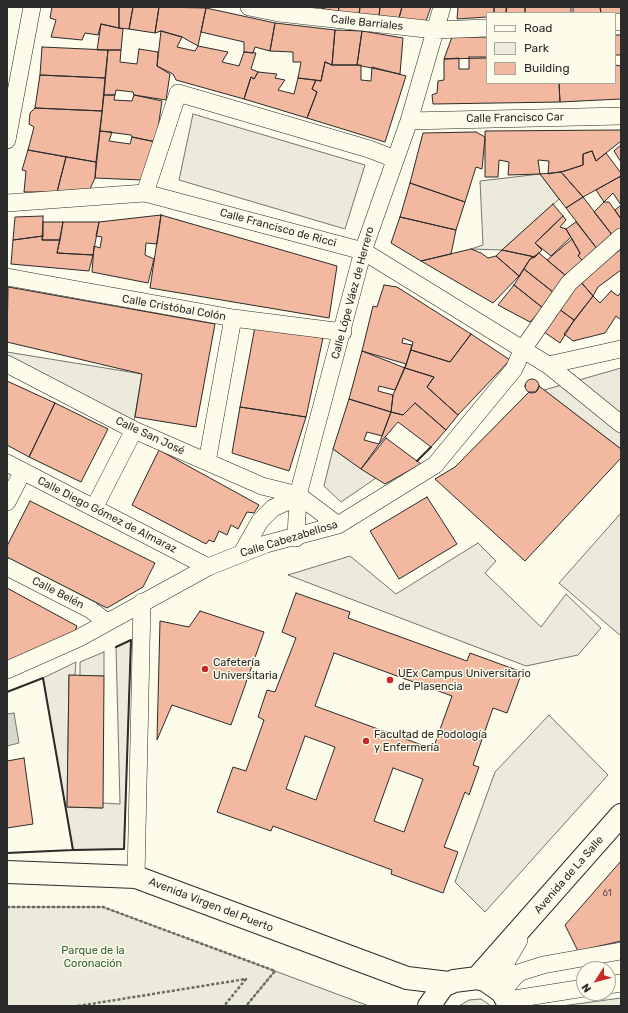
<!DOCTYPE html>
<meta charset="utf-8">
<style>
body{margin:0}
#map{position:relative;width:628px;height:1013px;overflow:hidden;background:#fdfbea;font-family:Rubik,sans-serif}
canvas{display:block}
.frame{position:absolute;inset:0;border:8px solid #2b2b2b;pointer-events:none}
.legend{position:absolute;left:486px;top:12px;width:130px;height:72px;box-sizing:border-box;background:#fdfbea;border:1px solid #a9a89e;margin:0;padding:5px 7px;list-style:none;font-size:12px;color:#2b2b2b}
.legend li{display:flex;align-items:center;gap:8px;height:20px}
.legend b{width:20px;border:1px solid #a9a89e}
.north{position:absolute;left:576px;top:961px;width:40px;height:40px;box-sizing:border-box;background:#fdfbea;border:1px solid #a9a89e;border-radius:50%;rotate:234deg;font-size:11px;font-weight:700;line-height:16px;text-align:center;color:#2b2b2b}
.north::after{content:'';display:block;margin:auto;width:14px;height:18px;background:#c62828;clip-path:polygon(50% 0,100% 100%,50% 72%,0 100%)}
</style>
<div id="map">
<canvas width="628" height="1013"></canvas>
<div class="frame"></div>
<ul class="legend">
<li><b style="height:5px;background:#fdfbea"></b>Road</li>
<li><b style="height:11px;background:#ecebdb"></b>Park</li>
<li><b style="height:11px;background:#f2b8a0"></b>Building</li>
</ul>
<div class="north">N</div>
</div>
<script>
const ctx = document.querySelector('canvas').getContext('2d');
ctx.lineJoin = 'round';
function paint(path, color) { ctx.fillStyle = color; ctx.fill(path, 'evenodd'); }
const shape = rows => new Path2D(rows.map(r => 'M' + r).join(''));
function stroke(path, color, width, dash) { ctx.strokeStyle = color; ctx.lineWidth = width; ctx.lineCap = dash ? 'butt' : 'round'; ctx.setLineDash(dash || []); ctx.stroke(path); }
function label(font, color, halo, rows, align = 'center') {
  ctx.font = font + ' Rubik,sans-serif'; ctx.lineWidth = 3; ctx.setLineDash([]); ctx.textBaseline = 'middle'; ctx.strokeStyle = halo; ctx.fillStyle = color; for (const [text, x, y, turn = 0] of rows) {
    ctx.save(); ctx.translate(x, y); ctx.rotate((+turn || 0) * Math.PI / 180); ctx.textAlign = isNaN(turn) ? turn : align; if (halo) ctx.strokeText(text, 0, 0); ctx.fillText(text, 0, 0); ctx.restore();
  }
}
const green = shape([
 [193,114,365,165,345,229,179,180,193,114],
 [540,174,559,199,502,250,471,249,483,245,480,181,540,174],
 [621,368,621,449,544,390,621,368],
 [333,449,376,478,341,502,324,486,333,449],
 [621,513,621,636,559,583,621,513],
 [131,640,124,849,73,850,43,678,76,662,75,675,69,676,67,807,102,808,103,803,120,804,116,647,131,640],
 [104,652,104,676,80,676,80,662,104,652],
 [7,907,103,907,275,971,246,1006,7,1006,7,907],
 [621,998,621,1006,562,1006,621,998],
 [481,999,491,1006,459,1006,469,1000,481,999]
]);
const parking = shape([
 [7,352,142,374,134,421,7,357,7,352],
 [478,543,496,561,485,573,541,627,566,594,601,628,578,655,526,666,288,575,350,556,396,594,478,543],
 [549,715,608,775,485,912,455,882,495,772,549,715],
 [275,971,369,1006,246,1006,275,971]
]);
const water = shape([
 [14,713,19,743,7,746,7,714,14,713]
]);
const building = shape([
 [52,7,119,7,119,28,101,24,98,35,85,33,82,40,51,37,56,20,50,18,52,7],
 [119,7,133,7,129,29,119,28,119,7],
 [133,7,159,7,155,33,129,29,133,7],
 [159,7,206,8,198,46,182,37,161,31,155,33,159,7],
 [322,7,339,7,338,12,321,8,322,7],
 [339,7,360,7,359,15,338,12,339,7],
 [360,7,380,7,379,16,359,15,360,7],
 [380,7,402,7,399,18,379,16,380,7],
 [402,7,431,7,426,21,399,18,402,7],
 [458,7,494,7,494,13,487,13,487,17,457,19,458,7],
 [494,7,506,7,506,13,494,13,494,7],
 [507,7,525,7,525,13,506,13,507,7],
 [525,7,571,7,571,13,525,13,525,7],
 [573,7,600,7,601,13,573,13,573,7],
 [600,7,621,7,621,18,615,18,615,13,601,13,600,7],
 [206,8,275,23,270,51,255,47,253,53,244,52,244,42,201,32,206,8],
 [275,23,335,30,332,65,325,62,321,81,298,78,301,62,293,62,293,52,270,51,275,23],
 [101,24,123,29,121,50,97,50,101,24],
 [335,30,362,31,357,65,332,65,335,30],
 [161,31,182,37,177,47,195,51,198,46,228,52,222,62,239,66,244,52,256,53,251,69,258,72,254,79,251,77,244,99,176,80,173,74,157,66,161,31],
 [362,31,403,38,400,74,357,65,362,31],
 [615,35,621,35,621,55,615,55,615,35],
 [452,37,487,37,487,58,444,59,452,37],
 [42,47,108,50,105,78,40,75,42,47],
 [139,49,158,52,157,66,170,74,166,100,134,95,133,92,116,90,115,95,104,95,108,50,121,50,120,62,137,64,139,49],
 [469,57,487,57,487,83,559,83,560,102,433,104,432,95,437,93,438,81,444,80,444,59,459,58,459,69,469,69,469,57],
 [325,62,332,65,361,65,361,80,371,81,372,67,406,76,385,142,307,118,317,92,312,89,316,80,321,81,325,62],
 [615,65,621,66,621,99,560,102,559,83,615,83,615,65],
 [258,72,277,74,275,78,285,80,278,90,294,94,298,78,316,80,312,89,317,92,307,118,244,99,251,77,254,79,258,72],
 [40,75,105,78,102,111,35,108,40,75],
 [104,95,115,95,114,100,132,101,134,95,162,101,156,142,132,137,131,135,100,131,104,95],
 [35,108,102,111,96,162,28,150,34,127,29,124,30,113,35,108],
 [621,130,621,141,596,161,592,151,583,154,583,165,565,171,548,174,549,161,538,160,540,174,508,175,509,162,499,160,498,177,485,177,485,131,621,130],
 [100,131,112,132,109,141,130,144,132,137,156,142,142,180,95,178,100,131],
 [476,132,485,137,482,169,476,167,465,202,410,183,423,133,476,132],
 [621,145,621,162,614,151,621,145],
 [28,150,66,157,57,192,24,192,26,171,22,170,28,150],
 [592,151,596,161,606,153,621,173,621,176,583,197,561,172,583,165,583,154,592,151],
 [66,157,96,162,95,178,90,189,57,192,66,157],
 [561,172,583,197,566,208,540,174,561,172],
 [621,176,621,205,613,193,604,202,596,190,621,176],
 [410,183,465,202,456,230,400,217,410,183],
 [583,197,613,236,598,250,566,208,583,197],
 [604,202,609,202,621,219,621,230,613,236,594,212,604,202],
 [553,204,563,216,535,243,542,250,535,257,502,250,553,204],
 [621,205,621,219,615,210,621,205],
 [161,215,337,266,329,318,150,288,161,215],
 [161,215,157,244,146,243,145,255,154,259,148,283,92,272,94,246,100,248,102,237,96,236,99,222,161,215],
 [43,216,43,236,13,240,15,217,43,216],
 [563,216,566,220,560,227,566,229,571,237,551,256,535,243,563,216],
 [400,217,456,230,451,254,421,261,391,243,400,217],
 [43,222,63,222,60,240,42,240,43,222],
 [63,222,99,222,93,255,57,253,63,222],
 [576,222,598,250,585,263,578,256,580,253,566,229,576,222],
 [43,236,42,240,60,240,57,253,93,255,89,271,11,264,13,240,43,236],
 [572,239,580,253,578,256,585,263,565,275,547,260,572,239],
 [471,249,481,253,488,258,496,256,519,276,493,303,421,261,471,249],
 [621,249,621,270,598,287,593,296,580,281,621,249],
 [502,250,535,257,530,259,519,276,496,256,502,250],
 [539,253,565,275,553,292,524,269,530,259,539,253],
 [524,269,553,292,543,308,514,285,524,269],
 [580,281,593,296,574,320,559,309,580,281],
 [384,285,397,287,471,334,450,362,411,350,413,342,403,338,402,343,412,345,405,368,362,351,373,306,377,307,384,285],
 [514,285,543,308,530,322,498,305,514,285],
 [8,287,215,324,196,427,135,417,142,374,7,342,8,287],
 [611,291,618,296,621,292,621,320,616,316,605,333,573,341,564,334,593,296,600,303,611,291],
 [559,309,574,320,560,343,544,332,559,309],
 [255,327,323,338,306,417,240,407,255,327],
 [471,334,510,360,458,415,427,387,434,377,405,368,411,350,450,362,471,334],
 [362,351,406,364,395,390,379,386,378,391,393,395,391,412,349,399,362,351],
 [405,368,434,377,427,387,458,415,446,430,415,403,403,415,391,412,393,395,405,368],
 '525 386a7 7 0 1 1 14 0a7 7 0 1 1-14 0Z',
 [7,381,55,403,29,457,7,445,7,381],
 [539,386,621,449,621,458,525,561,435,479,455,467,529,392,536,392,539,386],
 [349,399,391,412,382,436,367,432,364,440,379,444,361,469,333,449,349,399],
 [55,403,108,429,81,482,29,457,55,403],
 [415,403,446,430,431,447,398,422,379,444,391,412,403,415,415,403],
 [240,407,306,417,289,471,232,453,240,407],
 [386,438,421,464,385,484,361,469,386,438],
 [159,450,259,505,254,513,247,512,238,529,231,525,227,535,219,531,214,542,209,540,206,544,132,505,159,450],
 [427,497,457,544,399,579,370,531,427,497],
 [30,501,155,563,143,587,107,608,7,557,7,546,30,501],
 [7,588,77,626,75,631,7,662,7,588],
 [296,593,350,612,348,618,467,661,470,653,522,672,507,713,493,708,473,765,479,767,469,795,465,792,444,847,458,852,443,893,391,874,392,870,273,826,271,831,217,812,233,767,246,771,264,720,258,717,267,690,275,692,296,638,282,632,296,593],
 [334,653,452,696,433,749,315,706,334,653],
 [305,736,335,747,316,800,286,789,305,736],
 [393,768,423,779,404,832,374,821,393,768],
 [200,611,264,632,231,725,172,705,157,740,160,621,189,627,200,611],
 [69,675,104,676,103,808,67,807,69,675],
 [24,758,33,824,7,828,7,761,24,758],
 [621,861,621,941,578,951,565,925,621,861]
]);
const path = shape([
 [7,907,103,907,275,971,246,1006],
 [78,1006,246,979,224,1006]
]);
const street = shape([
 [249,7,279,13,435,30,487,28],
 [615,22,621,22],
 [409,121,621,116],
 [7,140,32,7],
 [145,193,178,93,369,149,395,159],
 [7,203,145,193,363,251,548,365,621,349],
 [7,277,233,318,343,332],
 [7,364,134,430,262,486,298,495,338,525],
 [548,365,621,424],
 [207,462,233,318],
 [7,463,208,567],
 [7,502,23,471],
 [94,508,134,430],
 [296,538,298,495,363,251,409,121,442,7],
 [242,553,260,521,273,508,295,498],
 [7,567,91,610,107,622],
 [7,670,79,638,208,567,266,544,338,525,435,465,514,369,523,349,569,283,621,237],
 [136,877,142,602],
 [608,985,621,983],
 [496,988,508,959,519,940],
 [502,992,518,973,543,965,621,951],
 [508,1000,584,988]
]);
const secondary = shape([
 [7,872,136,877,407,978,449,983],
 [477,978,621,815],
 [429,1006,443,986,454,981,477,978,485,980,502,992,510,1006]
]);
const wall = shape([
 [417,461,431,447],
 [7,692,43,678,73,850,124,849,131,640,116,647],
 [7,853,73,850]
]);
const markers = [
 [205,669,4,"#c62828"],
 [390,680,4,"#c62828"],
 [366,741,4,"#c62828"]
];
const numberNames = [
 ["61",607,893]
];
const streetNames = [
 ["Calle Barriales",367,23,6],
 ["Calle Francisco Car",515,118,-1],
 ["Calle Francisco de Ricci",278,228,15],
 ["Calle Lópe Váez de Herrero",353,293,-75],
 ["Calle Cristóbal Colón",174,308,10],
 ["Calle San José",150,436,25],
 ["Calle Diego Gómez de Almaraz",107,515,27],
 ["Calle Cabezabellosa",289,539,-17],
 ["Calle Belén",58,593,27],
 ["Avenida de La Salle",569,875,-49],
 ["Avenida Virgen del Puerto",211,905,21]
];
const poiNames = [
 ["Cafetería",213,663],
 ["Universitaria",213,676],
 ["UEx Campus Universitario",398,674],
 ["de Plasencia",398,687],
 ["Facultad de Podología",374,735],
 ["y Enfermería",374,748]
];
const parkNames = [
 ["Parque de la",93,951],
 ["Coronación",93,964]
];
paint(green, '#ecebdb');
stroke(green, '#74746e', 1);
paint(parking, '#eceadb');
stroke(parking, '#74746e', 1);
paint(water, '#d8d7c9');
stroke(water, '#74746e', 1);
paint(building, '#f2b8a0');
stroke(building, '#2b2b2b', 1);
stroke(street, '#2b2b2b', 18);
stroke(secondary, '#2b2b2b', 24);
stroke(path, '#6a6964', 2.5, [3, 2]);
stroke(street, '#fdfbea', 17);
stroke(secondary, '#fdfbea', 22);
stroke(wall, '#2b2b2b', 2);
for (const [x, y, r, color] of markers) { const dot = new Path2D(); dot.arc(x, y, r, 0, 2 * Math.PI); ctx.fillStyle = color; ctx.fill(dot); stroke(dot, '#fdfbea', 1.5); }
label('9px', '#5d4e48', null, numberNames);
label('11px', '#2b2b2b', '#fdfbea', streetNames);
label('11px', '#2b2b2b', '#fdfbea', poiNames, 'left');
label('11px', '#34623c', '#fdfbea', parkNames);
</script>
